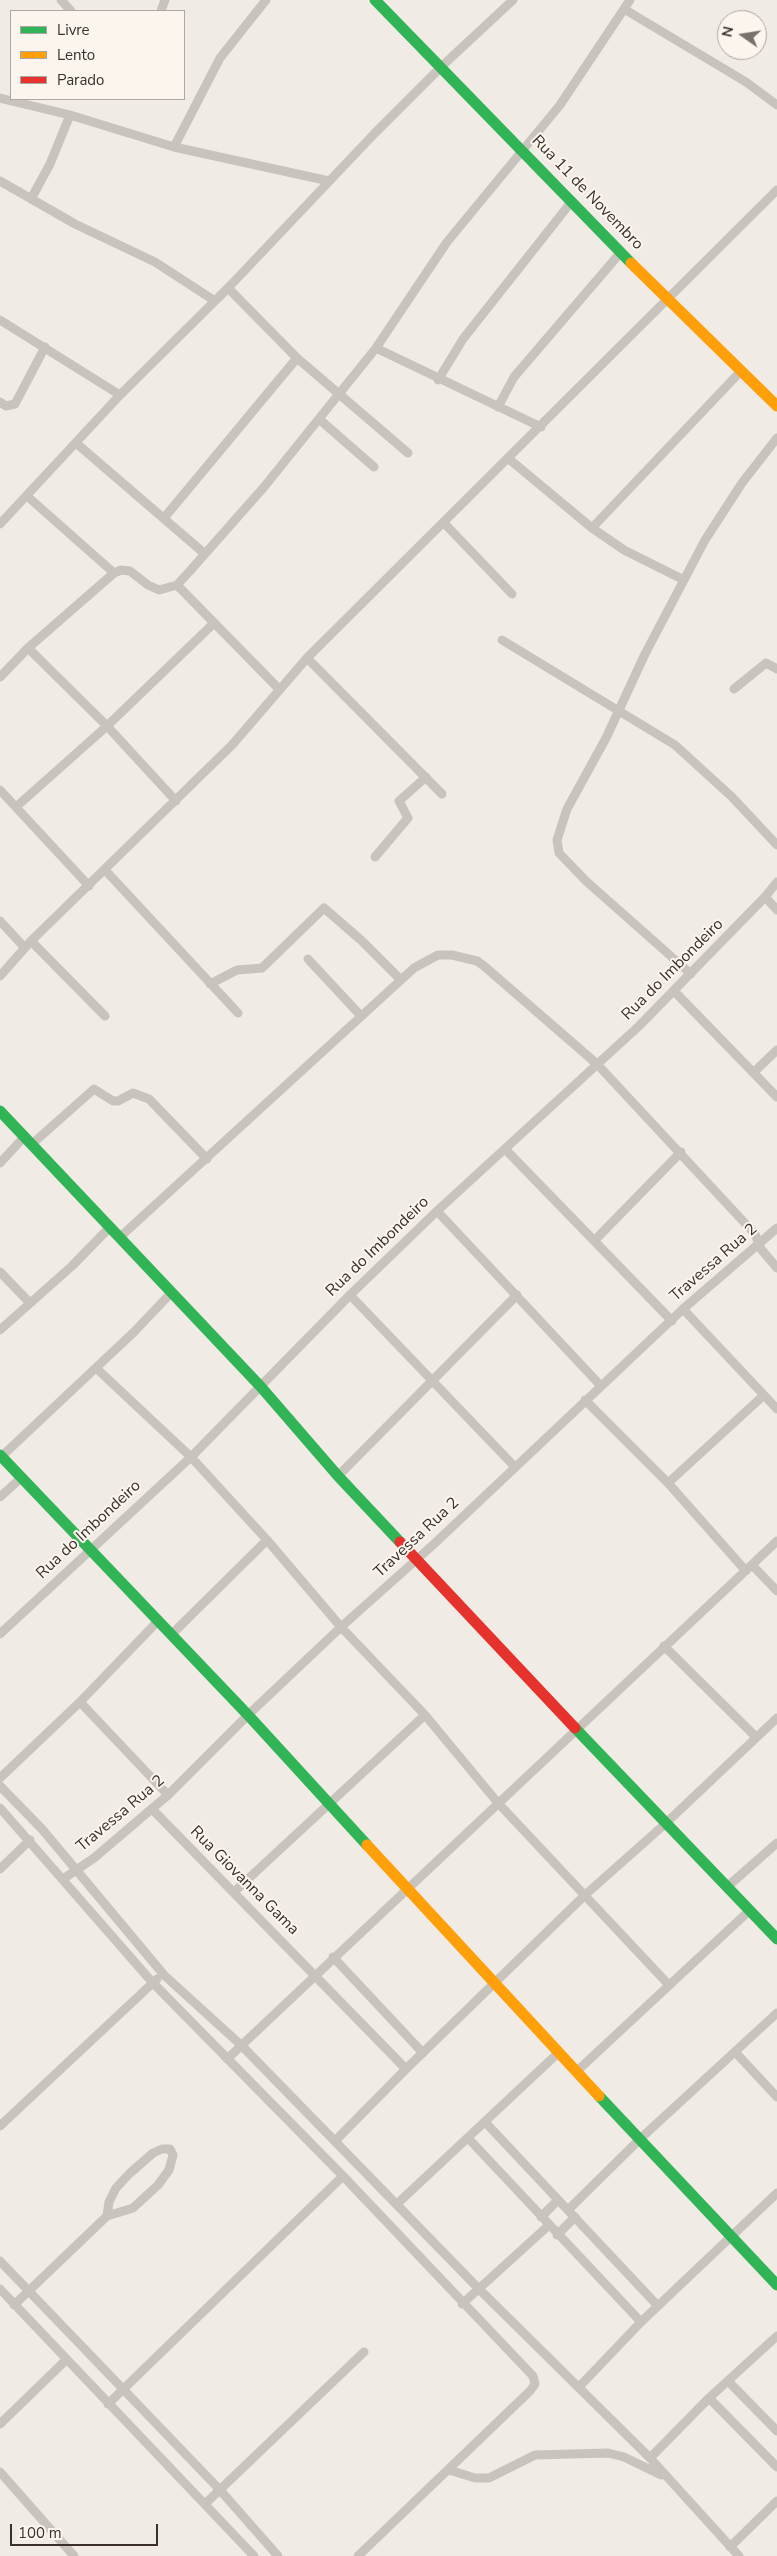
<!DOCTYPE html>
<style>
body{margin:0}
#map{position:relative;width:777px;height:2556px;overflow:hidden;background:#f0ebe5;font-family:"Nunito Sans",sans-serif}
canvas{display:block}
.legend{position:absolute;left:10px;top:10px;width:175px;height:90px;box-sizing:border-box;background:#fbf5ee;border:1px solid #aea6a0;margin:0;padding:6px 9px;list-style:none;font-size:15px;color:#3b302b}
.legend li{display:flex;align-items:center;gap:10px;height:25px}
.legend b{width:25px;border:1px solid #aea6a0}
.north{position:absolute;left:717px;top:10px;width:50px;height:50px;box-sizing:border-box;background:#fbf5ee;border:1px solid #aea6a0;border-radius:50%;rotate:283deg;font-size:14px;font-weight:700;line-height:20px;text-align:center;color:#3b302b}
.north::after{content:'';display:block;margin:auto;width:18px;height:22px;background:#7a716c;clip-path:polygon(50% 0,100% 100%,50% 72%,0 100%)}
.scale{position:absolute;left:10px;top:2524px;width:148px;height:22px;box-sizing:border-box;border:2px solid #3b302b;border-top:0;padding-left:6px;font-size:15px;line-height:18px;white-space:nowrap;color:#3b302b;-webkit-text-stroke:4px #fbf5ee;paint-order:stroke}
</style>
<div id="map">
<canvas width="777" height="2556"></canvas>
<ul class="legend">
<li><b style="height:6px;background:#30b455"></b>Livre</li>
<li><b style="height:6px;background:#ff9f0a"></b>Lento</li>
<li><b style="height:6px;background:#e5322d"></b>Parado</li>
</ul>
<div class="north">N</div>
<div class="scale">100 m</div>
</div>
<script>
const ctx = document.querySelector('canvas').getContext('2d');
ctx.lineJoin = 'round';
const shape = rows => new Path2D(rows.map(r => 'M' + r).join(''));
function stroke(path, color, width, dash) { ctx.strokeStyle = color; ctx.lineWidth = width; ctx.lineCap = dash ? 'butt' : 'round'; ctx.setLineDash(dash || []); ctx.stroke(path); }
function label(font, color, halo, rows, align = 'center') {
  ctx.font = font + ' "Nunito Sans",sans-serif'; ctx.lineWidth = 4; ctx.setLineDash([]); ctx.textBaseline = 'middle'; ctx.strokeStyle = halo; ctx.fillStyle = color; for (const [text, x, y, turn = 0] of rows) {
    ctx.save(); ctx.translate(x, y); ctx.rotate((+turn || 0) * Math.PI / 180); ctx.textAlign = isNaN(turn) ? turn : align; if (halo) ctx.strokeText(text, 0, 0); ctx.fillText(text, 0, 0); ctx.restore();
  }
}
const street = shape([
 [61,0,71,11],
 [624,9,746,82,777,105],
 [161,11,165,0],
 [0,98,70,115,174,147,329,181],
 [174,147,220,58,266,0],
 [0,181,75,224,155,262,215,301],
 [31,199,50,164,70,115],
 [228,288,297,358,408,453],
 [0,320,120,395],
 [376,348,541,427],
 [438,380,463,339,572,201],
 [0,402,6,406,15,404,45,347],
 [498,407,514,377,621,252],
 [319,419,374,467],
 [76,443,205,554],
 [509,459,592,528,624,550,684,580],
 [27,496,114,573],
 [164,518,297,358],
 [444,523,512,594],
 [0,524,120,395,228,288,374,134,441,67,513,0],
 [592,528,740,372],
 [177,585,279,689],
 [502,640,675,745,732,797,777,845],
 [28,648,107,726,176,801],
 [307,658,442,794],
 [0,677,28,648,114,573,121,570,130,571,148,585,159,590,177,585,189,572,264,487,376,348,447,242,560,105,630,0],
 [734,689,766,663,777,669],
 [0,790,89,886],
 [16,807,107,726,213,624],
 [375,857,408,818,399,801,426,777],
 [105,870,238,1013],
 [765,897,777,910],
 [0,921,25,948],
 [31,941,105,1016],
 [308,959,361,1016],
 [691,974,586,881,559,853,557,840,567,809,606,738,645,654,705,540,742,483,777,438],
 [0,976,31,941,232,745,307,658,777,190],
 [210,984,237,970,262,968,324,908,362,941,401,980],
 [674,991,777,1097],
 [754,1072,777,1050],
 [32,1144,94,1089,113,1101,118,1101,133,1093,149,1099,207,1159],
 [506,1150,672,1321],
 [0,1163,25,1136],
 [437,1211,601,1386],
 [119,1238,414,968,438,955,452,955,477,961,484,966,597,1064,755,1234,761,1249,777,1268],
 [594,1241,681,1152],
 [0,1272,30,1303],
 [350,1295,515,1467],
 [683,1309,777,1409],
 [0,1330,72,1266,109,1228],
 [96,1368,191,1457,267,1540,172,1634],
 [585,1400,668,1483,746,1571],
 [2,1456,134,1332,171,1293],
 [338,1476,517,1295],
 [668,1483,764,1395],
 [0,1497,21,1478],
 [267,1540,341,1627,425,1715,498,1803,668,1984],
 [752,1565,777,1591],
 [0,1634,191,1457,350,1295,437,1211,639,1026,765,897,777,882],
 [664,1646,756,1737],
 [80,1702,168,1795],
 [0,1778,80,1702,157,1622],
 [0,1786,42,1829,164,1975,242,2046,479,2289,650,2458,739,2556],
 [0,1808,152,1982,343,2176,533,2376,535,2384,530,2391,358,2556],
 [152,1809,406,2069],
 [0,1869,30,1840],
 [63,1879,94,1858,168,1795,248,1715,341,1627,434,1544,683,1309,777,1228],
 [727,1887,777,1843],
 [234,1892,425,1715],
 [333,1957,423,2053],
 [736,2053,777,2097],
 [227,2059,777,1541],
 [576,2072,750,1910],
 [485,2122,658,2306],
 [0,2126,157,1979],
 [468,2138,641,2322],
 [335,2141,406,2069,585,1895,665,1824,777,1718],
 [397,2204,558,2053],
 [568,2210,640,2139,777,2013],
 [541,2217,558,2200],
 [557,2235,575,2217],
 [0,2261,220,2490,278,2556],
 [0,2289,254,2556],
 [462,2304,548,2226],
 [14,2305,107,2216,133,2208,158,2185,169,2170,173,2155,170,2149,162,2149,153,2153,129,2174,116,2188,109,2202,107,2216],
 [728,2381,777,2431],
 [579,2387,641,2322,777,2193],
 [709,2398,777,2467],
 [108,2404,343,2176],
 [0,2424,66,2360],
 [650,2458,709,2398,777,2336],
 [449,2470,475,2478,489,2478,535,2455,608,2453,624,2457,661,2475],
 [0,2472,74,2556],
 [206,2503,364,2352],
 [730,2547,777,2501]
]);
const fast = shape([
 [375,0,631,263],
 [0,1111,261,1387,338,1476,400,1542],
 [0,1455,248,1715,367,1845],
 [575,1728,777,1939],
 [599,2096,777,2285]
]);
const slow = shape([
 [631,263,777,406],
 [367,1845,599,2096]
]);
const jam = shape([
 [400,1542,575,1728]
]);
const streetNames = [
 ["Rua 11 de Novembro",587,193,46],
 ["Rua do Imbondeiro",673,970,-45],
 ["Rua do Imbondeiro",378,1247,-44],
 ["Travessa Rua 2",714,1263,-41],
 ["Rua do Imbondeiro",89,1530,-43],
 ["Travessa Rua 2",417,1538,-43],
 ["Travessa Rua 2",121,1814,-40],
 ["Rua Giovanna Gama",244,1881,45]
];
stroke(street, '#c9c3be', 9);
stroke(fast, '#30b455', 11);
stroke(slow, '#ff9f0a', 11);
stroke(jam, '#e5322d', 11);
label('16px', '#3b302b', '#fbf5ee', streetNames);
</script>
